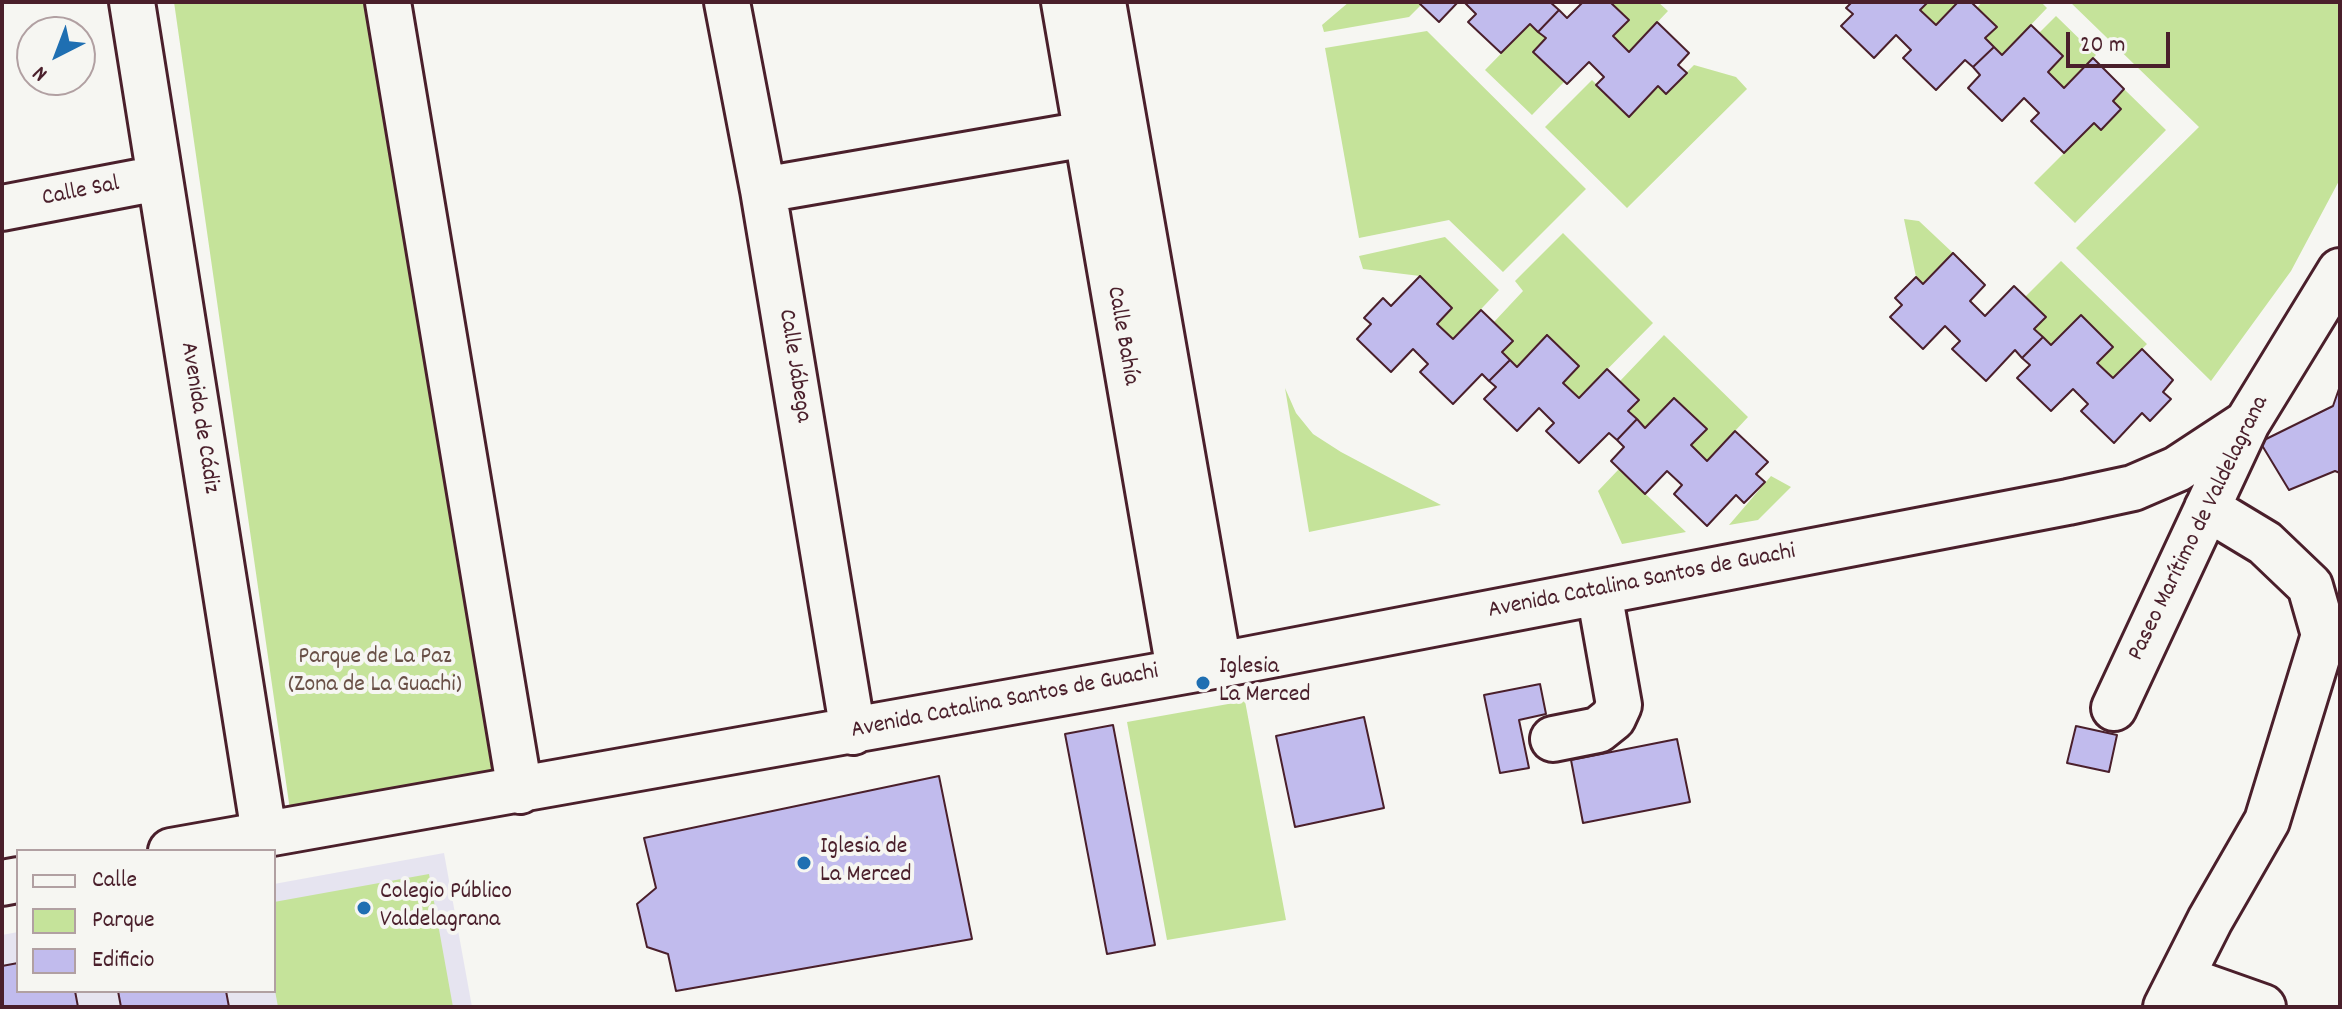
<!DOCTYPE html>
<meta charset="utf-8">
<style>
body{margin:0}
#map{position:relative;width:2342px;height:1009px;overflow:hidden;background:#f6f6f2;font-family:Dekko,sans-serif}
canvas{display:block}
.frame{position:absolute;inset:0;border:4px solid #4a1f2b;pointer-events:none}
.legend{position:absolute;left:16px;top:849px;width:260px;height:144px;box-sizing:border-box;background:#f6f6f2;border:2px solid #b1a0a2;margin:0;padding:10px 14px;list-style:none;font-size:24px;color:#4a1f2b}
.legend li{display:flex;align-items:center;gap:16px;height:40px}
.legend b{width:40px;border:2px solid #b1a0a2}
.north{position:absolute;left:16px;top:16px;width:80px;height:80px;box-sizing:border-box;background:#f6f6f2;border:2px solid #b1a0a2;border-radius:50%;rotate:222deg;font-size:22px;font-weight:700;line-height:32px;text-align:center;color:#4a1f2b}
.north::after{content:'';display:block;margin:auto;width:28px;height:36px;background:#1f6fb2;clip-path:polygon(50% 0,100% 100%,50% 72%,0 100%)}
.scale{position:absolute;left:2066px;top:32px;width:104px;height:36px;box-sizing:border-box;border:4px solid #4a1f2b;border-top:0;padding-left:10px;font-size:24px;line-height:28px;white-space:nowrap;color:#4a1f2b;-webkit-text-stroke:6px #f6f6f2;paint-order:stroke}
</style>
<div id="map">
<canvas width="2342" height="1009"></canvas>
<div class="frame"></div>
<ul class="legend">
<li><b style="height:10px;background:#f6f6f2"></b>Calle</li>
<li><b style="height:22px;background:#c5e39a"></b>Parque</li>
<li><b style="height:22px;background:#c1bbed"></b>Edificio</li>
</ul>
<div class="north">N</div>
<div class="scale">20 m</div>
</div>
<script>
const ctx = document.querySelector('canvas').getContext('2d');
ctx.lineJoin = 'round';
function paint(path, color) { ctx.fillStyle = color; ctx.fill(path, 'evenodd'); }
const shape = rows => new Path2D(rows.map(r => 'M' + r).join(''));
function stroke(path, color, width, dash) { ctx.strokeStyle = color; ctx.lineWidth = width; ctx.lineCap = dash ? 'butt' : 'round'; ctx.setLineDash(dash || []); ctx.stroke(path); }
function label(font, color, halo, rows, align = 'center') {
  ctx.font = font + ' Dekko,sans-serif'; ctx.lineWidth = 8; ctx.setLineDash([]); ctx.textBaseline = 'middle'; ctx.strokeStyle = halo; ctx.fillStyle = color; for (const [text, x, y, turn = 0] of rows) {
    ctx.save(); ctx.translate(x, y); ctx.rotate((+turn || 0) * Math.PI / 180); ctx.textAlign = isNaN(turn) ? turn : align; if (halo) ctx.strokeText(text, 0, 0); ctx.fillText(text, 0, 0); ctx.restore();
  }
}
const built = shape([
 [444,853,472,1007,2,1007,2,935,18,932,18,991,274,991,274,884]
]);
const green = shape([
 [174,2,364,2,496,773,290,810],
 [1349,2,1418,2,1421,5,1409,17,1324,32,1322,25],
 [1610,2,1658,2,1668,11,1629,52,1613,36,1629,20],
 [1928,2,1958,2,1936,25,1920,10],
 [1982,2,2041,2,2047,8,2002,55,1985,38,1977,8],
 [2070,2,2340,2,2340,179,2291,271,2211,381,2076,248,2199,127],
 [2056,16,2096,55,2064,88,2048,72,2063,56,2039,33],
 [1530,24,1546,38,1533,52,1564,82,1532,115,1485,70],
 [1427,31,1586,189,1503,272,1449,220,1359,238,1325,48],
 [1694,65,1736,77,1747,89,1627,208,1545,127,1592,80,1629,116,1658,86,1666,93],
 [2124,89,2166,130,2075,223,2034,183,2094,123,2101,130,2121,110,2113,101],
 [1904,219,1919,221,1953,253,1923,284,1916,277],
 [1563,233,1653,323,1579,398,1563,383,1579,366,1547,336,1517,367,1502,352,1513,340,1494,322,1523,291,1515,281],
 [1445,237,1499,290,1453,339,1437,324,1452,308,1420,276,1363,269,1359,256],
 [2061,261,2147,344,2113,378,2097,363,2113,347,2081,316,2051,345,2034,329,2045,317,2025,297],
 [1664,335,1748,417,1707,461,1691,445,1707,429,1675,398,1645,428,1628,411,1639,399,1620,381],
 [1285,388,1296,413,1313,434,1341,452,1441,505,1309,532],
 [1619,469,1686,532,1622,544,1598,491],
 [1771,476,1791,487,1758,520,1729,525],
 [1245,701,1286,920,1167,940,1127,722],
 [429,874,453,1007,278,1007,274,985,274,902]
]);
const building = shape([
 [1418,2,1458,2,1439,22,1418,2],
 [1464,2,1550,2,1559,10,1538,32,1530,24,1501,53,1468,22,1476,14,1464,2],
 [1583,2,1610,2,1629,20,1613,36,1629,52,1657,22,1689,53,1678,65,1687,73,1666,94,1658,86,1629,117,1596,85,1604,77,1589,62,1567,84,1533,52,1546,38,1538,32,1559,10,1567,18,1583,2],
 [1852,2,1928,2,1920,10,1936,25,1958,2,1971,2,1997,27,1985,38,1994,47,1973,67,1965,60,1936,90,1903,58,1911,50,1896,35,1874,58,1841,26,1853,14,1846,8,1852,2],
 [2031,25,2063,56,2048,72,2064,88,2093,58,2124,89,2113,101,2121,109,2101,130,2094,123,2064,153,2031,121,2039,113,2024,98,2002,121,1968,88,1980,75,1973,67,1994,47,2002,55,2031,25],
 [1953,253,1985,285,1970,301,1985,316,2014,286,2046,317,2034,329,2043,337,2022,358,2015,350,1986,381,1952,349,1960,341,1945,326,1923,349,1890,317,1902,305,1895,298,1916,277,1923,284,1953,253],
 [1420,276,1452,308,1437,324,1453,339,1481,310,1513,341,1502,352,1510,360,1489,381,1482,374,1453,404,1420,372,1428,364,1413,349,1391,372,1357,339,1371,324,1364,318,1383,298,1391,306,1420,276],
 [2081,315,2113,347,2097,363,2113,378,2142,349,2173,380,2163,392,2171,399,2150,421,2142,413,2114,443,2081,411,2088,404,2073,389,2051,411,2017,378,2030,365,2022,358,2043,337,2051,345,2081,315],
 [1547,335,1579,366,1563,383,1579,398,1607,369,1639,400,1628,411,1637,419,1617,440,1609,433,1579,463,1546,431,1554,423,1539,408,1517,431,1484,399,1496,387,1489,381,1510,360,1517,367,1547,335],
 [2340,386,2340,473,2335,471,2289,490,2260,442,2333,406,2340,386],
 [1674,398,1707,429,1691,445,1707,461,1735,431,1768,462,1756,474,1765,482,1744,503,1736,495,1707,526,1674,494,1682,485,1667,471,1645,494,1611,461,1624,447,1617,440,1637,419,1645,428,1674,398],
 [1540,684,1546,714,1519,720,1529,768,1500,773,1484,695,1540,684],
 [1364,717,1384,808,1295,827,1276,736,1364,717],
 [1113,725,1155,945,1107,954,1065,734,1113,725],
 [2076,726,2117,735,2109,772,2067,763,2076,726],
 [1677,739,1690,802,1583,823,1571,760,1677,739],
 [939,776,972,939,676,991,668,954,647,947,637,904,656,888,644,838,939,776],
 [18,963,18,991,75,991,78,1007,2,1007,2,966,18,963],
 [118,991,226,991,229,1007,121,1007,118,991]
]);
const minor = shape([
 [132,2,264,833],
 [388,2,520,791],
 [727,2,763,190,853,732],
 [1064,2,1179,670],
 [1103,2,1219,665],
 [763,190,1086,134],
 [2,208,159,178],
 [2114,708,2247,423,2340,271],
 [1553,739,1598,730,1613,718,1619,705,1599,592],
 [171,851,1219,665,2068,502,2133,488,2177,469,2247,423],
 [2,883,18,880],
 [2181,978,2263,1007],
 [2166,1007,2210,920,2267,821,2324,635,2310,586,2265,543,2207,508]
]);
const markers = [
 [1203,683,8,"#1f6fb2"],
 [804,863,8,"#1f6fb2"],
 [364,908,8,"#1f6fb2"]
];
const streetNames = [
 ["Calle Sal",81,193,-11],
 ["Calle Bahía",1121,336,80],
 ["Calle Jábega",793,366,81],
 ["Avenida de Cádiz",198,418,81],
 ["Paseo Marítimo de Valdelagrana",2200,529,-64],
 ["Avenida Catalina Santos de Guachi",1642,583,-11],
 ["Avenida Catalina Santos de Guachi",1005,703,-11]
];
const parkNames = [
 ["Parque de La Paz",375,659],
 ["(Zona de La Guachi)",375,687]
];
const poiNames = [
 ["Iglesia",1219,669],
 ["La Merced",1219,697],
 ["Iglesia de",820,849],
 ["La Merced",820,877],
 ["Colegio Público",380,894],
 ["Valdelagrana",380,922]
];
paint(built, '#e6e4f0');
paint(green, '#c5e39a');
paint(building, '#c1bbed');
stroke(building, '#4a1f2b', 2);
stroke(minor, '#4a1f2b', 50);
stroke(minor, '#f6f6f2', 44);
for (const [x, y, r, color] of markers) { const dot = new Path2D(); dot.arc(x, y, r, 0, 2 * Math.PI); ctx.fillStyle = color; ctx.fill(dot); stroke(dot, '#f6f6f2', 3); }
label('24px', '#4a1f2b', '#f6f6f2', streetNames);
label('24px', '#695047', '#f6f6f2', parkNames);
label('24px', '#4a1f2b', '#f6f6f2', poiNames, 'left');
</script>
